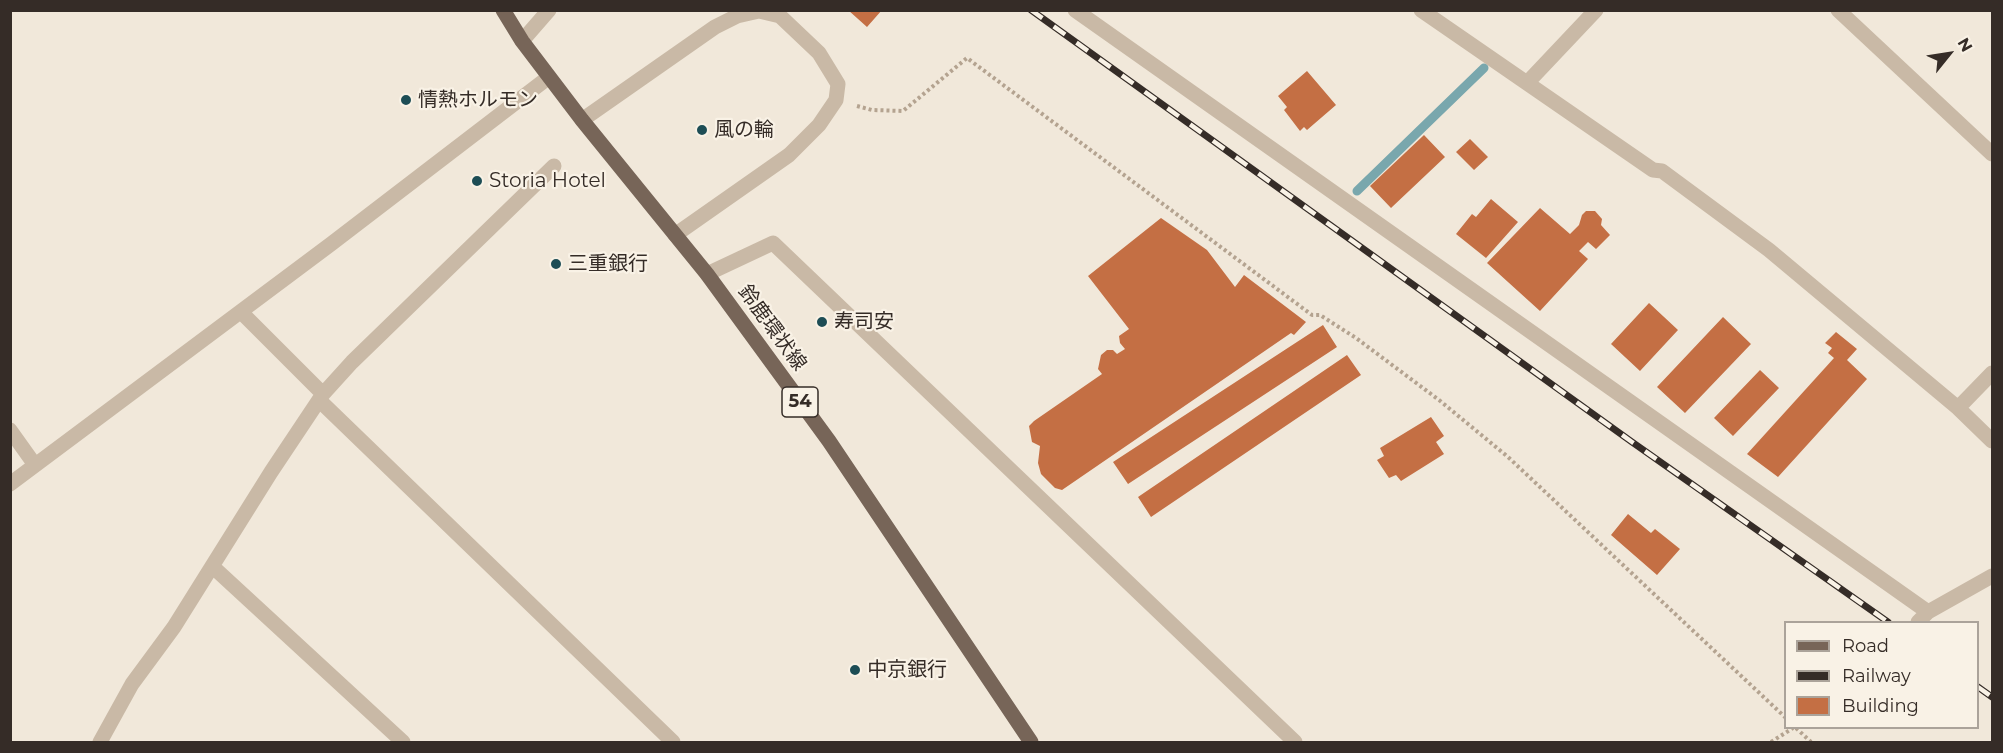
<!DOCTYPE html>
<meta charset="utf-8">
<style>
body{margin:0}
#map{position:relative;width:2003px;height:753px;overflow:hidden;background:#f1e8da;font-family:Montserrat,sans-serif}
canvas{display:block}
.frame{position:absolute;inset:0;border:12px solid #352c27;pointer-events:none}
.legend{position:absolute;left:1784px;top:621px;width:195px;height:108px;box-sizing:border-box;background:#f9f2e6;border:2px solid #aba39a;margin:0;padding:8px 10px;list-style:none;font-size:18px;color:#352c27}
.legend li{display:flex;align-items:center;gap:12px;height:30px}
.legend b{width:30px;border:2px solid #aba39a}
.north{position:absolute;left:1919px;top:24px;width:60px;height:60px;-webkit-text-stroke:4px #f9f2e6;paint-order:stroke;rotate:60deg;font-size:16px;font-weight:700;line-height:24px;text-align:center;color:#352c27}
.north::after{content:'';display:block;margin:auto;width:21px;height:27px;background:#352c27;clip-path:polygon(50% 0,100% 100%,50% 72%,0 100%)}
</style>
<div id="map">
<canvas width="2003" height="753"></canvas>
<div class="frame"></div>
<ul class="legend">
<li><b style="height:8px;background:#776558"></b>Road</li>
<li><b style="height:8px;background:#352c27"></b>Railway</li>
<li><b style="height:16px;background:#c46f44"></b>Building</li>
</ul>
<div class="north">N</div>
</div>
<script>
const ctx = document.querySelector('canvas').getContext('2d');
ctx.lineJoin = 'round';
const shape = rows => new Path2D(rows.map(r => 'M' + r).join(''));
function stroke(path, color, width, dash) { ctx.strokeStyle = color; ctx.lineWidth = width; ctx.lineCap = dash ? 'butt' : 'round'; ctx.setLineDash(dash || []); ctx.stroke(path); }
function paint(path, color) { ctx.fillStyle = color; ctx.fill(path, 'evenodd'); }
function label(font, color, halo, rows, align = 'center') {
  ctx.font = font + ' Montserrat,"Noto Sans JP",sans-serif'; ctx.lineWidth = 4.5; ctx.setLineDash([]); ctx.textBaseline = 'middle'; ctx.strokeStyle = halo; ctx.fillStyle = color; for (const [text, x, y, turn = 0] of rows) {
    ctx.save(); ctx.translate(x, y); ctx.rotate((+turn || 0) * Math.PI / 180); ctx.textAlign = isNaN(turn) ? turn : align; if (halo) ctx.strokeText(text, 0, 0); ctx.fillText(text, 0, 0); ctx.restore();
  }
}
const stream = shape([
 [1357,191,1484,68]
]);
const building = shape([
 [848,10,882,10,867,27],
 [1307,71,1336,105,1307,130,1304,127,1300,131,1284,110,1287,107,1278,96],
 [1424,135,1445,157,1391,208,1370,186],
 [1470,139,1488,157,1474,170,1456,152],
 [1491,199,1518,222,1486,258,1456,234,1472,214,1476,217],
 [1540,208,1570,234,1579,225,1582,215,1586,211,1595,211,1602,219,1601,225,1610,235,1596,249,1588,242,1579,251,1588,259,1540,311,1487,263],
 [1161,218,1207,250,1235,287,1244,275,1306,322,1294,335,1291,333,1062,490,1055,488,1041,474,1038,463,1040,446,1032,442,1029,426,1034,421,1102,374,1098,369,1101,355,1107,350,1113,350,1117,354,1125,349,1120,343,1119,336,1129,329,1088,276],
 [1649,303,1678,330,1640,371,1611,344],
 [1723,317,1751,344,1685,413,1657,387],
 [1323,325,1337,347,1128,484,1113,462],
 [1836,332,1857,349,1847,360,1867,379,1778,477,1747,454,1834,358,1828,353,1832,348,1825,343],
 [1347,355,1361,375,1151,517,1138,497],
 [1760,370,1779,388,1733,436,1714,418],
 [1431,417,1444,436,1436,442,1444,454,1401,481,1396,475,1389,478,1377,460,1384,456,1380,448],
 [1628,514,1651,533,1655,529,1680,549,1657,575,1611,535]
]);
const path = shape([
 [857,106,872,110,903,111,967,58,1312,315,1320,315,1356,338,1439,400,1508,457,1786,718],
 [1796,728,1811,742],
 [1771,742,1793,728]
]);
const minor = shape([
 [1075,10,1928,612],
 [1421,10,1653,170,1662,171,1769,250,1958,408,1992,441],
 [1838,10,1992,154],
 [522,41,549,10],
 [1527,83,1596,10],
 [582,120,715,27,737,16,759,11,780,16,819,53,838,84,836,100,819,125,789,155,675,235],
 [707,274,773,243,1295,742],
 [241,312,323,394],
 [319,400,673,742],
 [1958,408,1992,373],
 [10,430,35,465],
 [10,484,331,244,549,77],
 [212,566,403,742],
 [1918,622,1928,612,1992,576],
 [100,742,132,684,174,627,271,472,323,394,352,362,554,166]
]);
const major = shape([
 [503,10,522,41,582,120,707,274,829,441,1031,742]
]);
const rail = shape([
 [1031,10,1632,442,1888,622],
 [1978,687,1992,697]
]);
const markers = [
 [406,100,6,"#1d4d55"],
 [702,130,6,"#1d4d55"],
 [477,181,6,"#1d4d55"],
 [556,264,6,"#1d4d55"],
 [822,322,6,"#1d4d55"],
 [855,670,6,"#1d4d55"]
];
const shields = [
 [800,402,36]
];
const shieldNames = [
 ["54",800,402]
];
const poiNames = [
 ["情熱ホルモン",418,100],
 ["風の輪",714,130],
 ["Storia Hotel",489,181],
 ["三重銀行",568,264],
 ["寿司安",834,322],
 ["中京銀行",867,670]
];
const streetNames = [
 ["鈴鹿環状線",772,328,54]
];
stroke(stream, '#79a7ad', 9);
paint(building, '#c46f44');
stroke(path, '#b4a390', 4, [3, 3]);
stroke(minor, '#c9b9a6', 15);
stroke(major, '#776558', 15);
stroke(rail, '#352c27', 7);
stroke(rail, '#f9f2e6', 4.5, [14]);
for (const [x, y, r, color] of markers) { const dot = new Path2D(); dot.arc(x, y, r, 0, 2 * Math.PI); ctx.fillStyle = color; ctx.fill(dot); stroke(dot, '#f9f2e6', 2); }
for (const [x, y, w] of shields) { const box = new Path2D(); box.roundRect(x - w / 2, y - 15, w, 30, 4.5); ctx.fillStyle = '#f9f2e6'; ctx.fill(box); stroke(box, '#352c27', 1.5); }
label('bold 18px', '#352c27', null, shieldNames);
label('20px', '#352c27', '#f9f2e6', poiNames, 'left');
label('20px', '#352c27', '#f9f2e6', streetNames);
</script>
